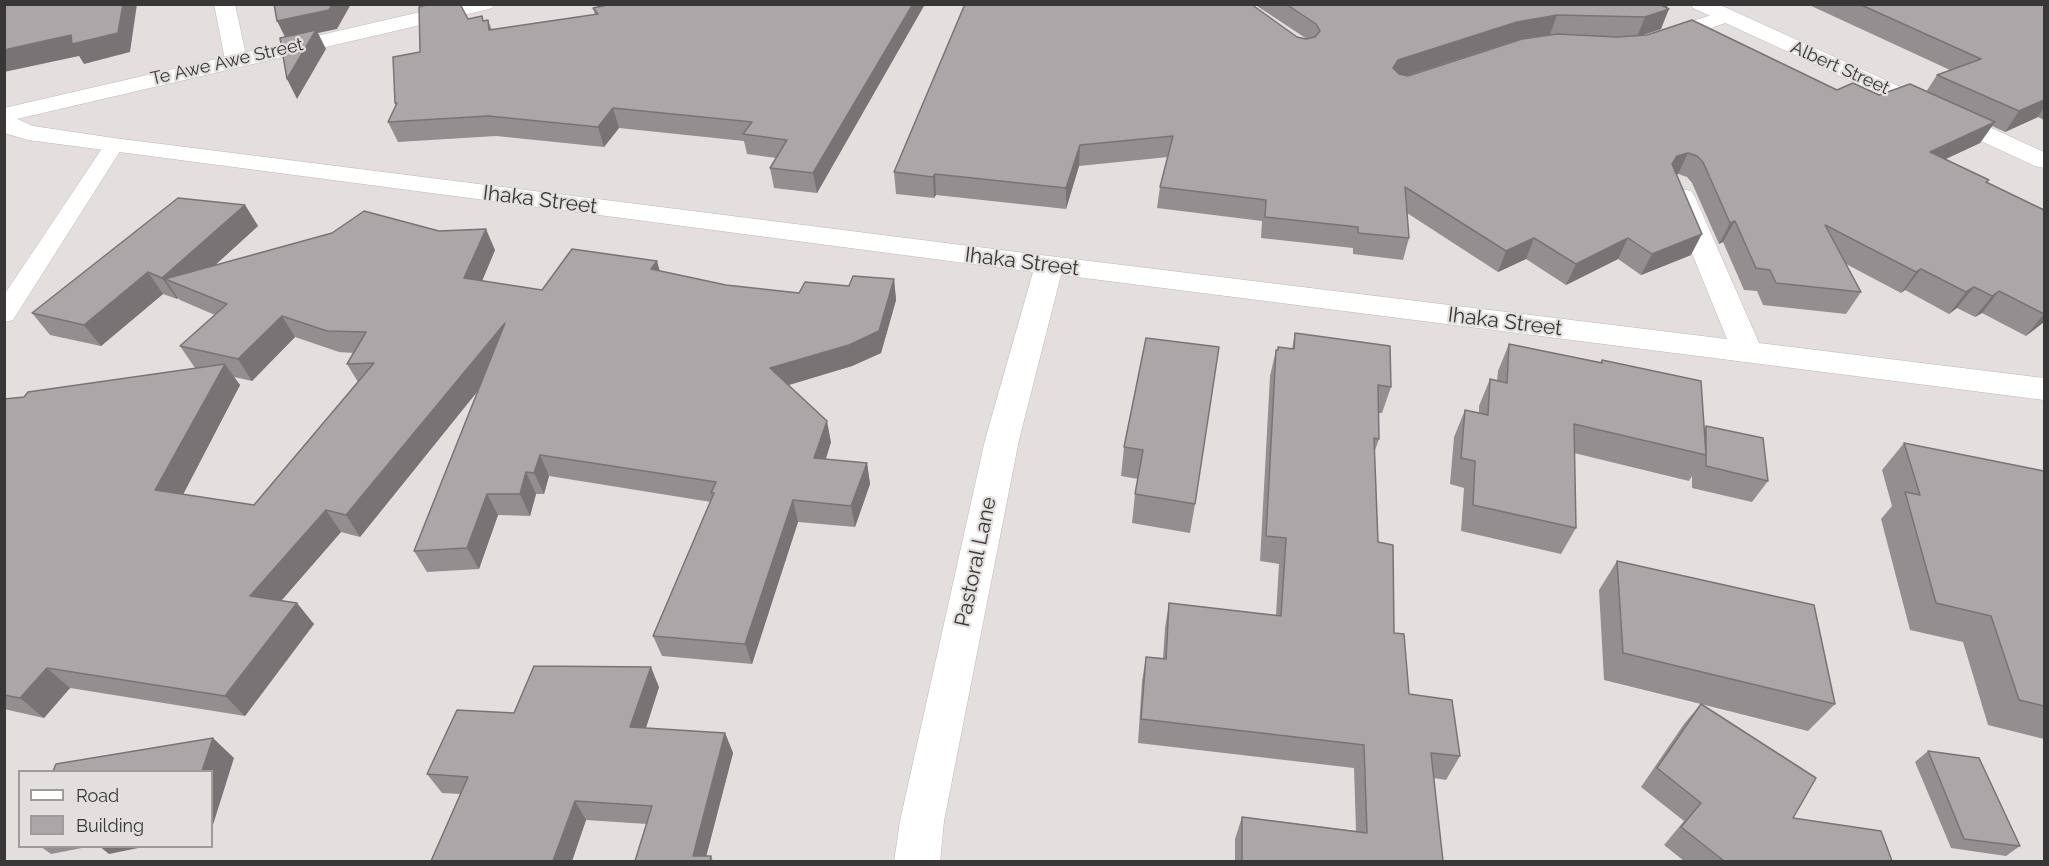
<!DOCTYPE html>
<style>
body{margin:0}
#map{position:relative;width:2049px;height:866px;overflow:hidden;background:#e4dfdf;font-family:Raleway,sans-serif}
canvas{display:block}
.frame{position:absolute;inset:0;border:6px solid #383636;pointer-events:none}
.legend{position:absolute;left:18px;top:770px;width:195px;height:78px;box-sizing:border-box;background:#e4dfdf;border:2px solid #9f9b9b;margin:0;padding:8px 10px;list-style:none;font-size:18px;color:#383636}
.legend li{display:flex;align-items:center;gap:12px;height:30px}
.legend b{width:30px;border:2px solid #9f9b9b}
</style>
<div id="map">
<canvas width="2049" height="866"></canvas>
<div class="frame"></div>
<ul class="legend">
<li><b style="height:8px;background:#fff"></b>Road</li>
<li><b style="height:16px;background:#aba6a8"></b>Building</li>
</ul>
</div>
<script>
const ctx = document.querySelector('canvas').getContext('2d');
ctx.lineJoin = 'round';
const shape = rows => new Path2D(rows.map(r => 'M' + r).join(''));
function stroke(path, color, width, dash) { ctx.strokeStyle = color; ctx.lineWidth = width; ctx.lineCap = dash ? 'butt' : 'round'; ctx.setLineDash(dash || []); ctx.stroke(path); }
function paint(path, color) { ctx.fillStyle = color; ctx.fill(path, 'evenodd'); }
function label(font, color, halo, rows, align = 'center') {
  ctx.font = font + ' Raleway,sans-serif'; ctx.lineWidth = 4.5; ctx.setLineDash([]); ctx.textBaseline = 'middle'; ctx.strokeStyle = halo; ctx.fillStyle = color; for (const [text, x, y, turn = 0] of rows) {
    ctx.save(); ctx.translate(x, y); ctx.rotate((+turn || 0) * Math.PI / 180); ctx.textAlign = isNaN(turn) ? turn : align; if (halo) ctx.strokeText(text, 0, 0); ctx.fillText(text, 0, 0); ctx.restore();
  }
}
const service = shape([
 [114,139,121,141,124,145,13,320,4,322,4,295,107,141,114,139]
]);
const minor = shape([
 [214,4,235,4,247,60,244,65,236,67,228,65,225,60,214,4],
 [1727,10,1734,12,1738,16,1734,20,1660,46,1652,44,1649,39,1652,34,1727,10],
 [4,113,33,126,114,138,1049,256,1727,339,1669,197,1673,191,1682,189,1691,191,1695,197,1759,343,2044,378,2044,400,1061,275,1019,440,944,821,940,862,894,862,900,821,985,440,1033,272,28,140,4,133,4,113]
]);
const tertiary = shape([
 [1690,4,1718,4,2044,152,2044,168,2035,166,1693,8,1690,4]
]);
const secondary = shape([
 [455,4,495,4,492,8,485,10,4,122,4,108,455,4]
]);
const wall = shape([
 [612,4,925,4,817,193,774,188,770,168,776,158,747,154,744,141,619,128,604,147,496,136,398,142,388,122,396,106,395,103,420,52,425,6,468,19,482,16,483,21,488,20,492,30,595,15,593,8],
 [1254,4,1668,4,1661,29,1643,35,1837,90,1879,95,1926,92,1937,75,1950,70,1807,4,2044,4,2044,120,2038,117,2005,132,1992,126,1980,143,1945,159,1989,180,1987,183,2044,210,2044,322,2026,336,1982,313,1975,317,1957,308,1949,314,1905,290,1901,293,1846,264,1861,292,1846,314,1763,305,1757,291,1744,290,1723,242,1719,244,1692,183,1687,177,1678,174,1676,174,1691,255,1641,275,1618,259,1566,285,1526,259,1498,272,1407,213,1409,238,1403,260,1353,254,1353,248,1261,238,1262,221,1157,208,1160,187,1168,157,1079,166,1066,209,936,195,934,198,896,194,894,172,1297,37,1307,39],
 [1520,40,1408,76,1406,76,1511,42],
 [245,205,258,226,215,265,495,250,482,281,542,290,660,271,726,285,799,293,894,279,896,300,881,353,852,366,789,385,831,442,826,459,867,463,870,484,855,527,798,522,752,664,662,656,653,636,711,502,549,476,544,494,536,494,530,516,498,515,479,569,427,572,414,551,479,389,360,537,341,532,281,601,314,624,245,716,70,688,44,718,4,709,4,399,24,397,195,368,180,346,215,315,180,300,178,298,177,299,163,294,101,346,50,335,32,313],
 [295,337,339,352,354,353,347,364,358,382,254,505,183,494,240,385,234,377,252,381],
 [1295,333,1391,387,1382,413,1379,413,1379,439,1374,453,1378,542,1394,633,1409,694,1460,756,1446,780,1434,778,1443,861,1235,861,1235,839,1242,817,1356,831,1354,768,1138,743,1142,681,1146,657,1163,658,1165,628,1169,603,1276,615,1279,564,1260,561,1270,376,1276,350,1292,349],
 [1146,338,1195,504,1190,533,1132,523,1135,494,1138,479,1121,476,1124,447],
 [1509,344,1600,362,1602,360,1704,429,1706,426,1768,481,1752,502,1692,488,1692,476,1689,481,1574,453,1576,528,1561,554,1461,531,1464,488,1450,484,1454,437,1465,410,1479,413,1479,406,1490,379,1497,381,1498,371],
 [1904,443,2044,471,2044,739,1988,725,1963,642,1910,630,1881,519,1892,506,1882,470],
 [1617,561,1835,704,1808,731,1701,704,1793,818,1892,861,1684,861,1664,845,1684,821,1641,787,1684,724,1701,704,1604,680,1599,590],
 [659,687,646,728,725,733,733,753,706,856,711,856,713,861,635,861,647,824,586,820,572,861,431,861,460,794,442,793,427,774,514,713],
 [1928,751,2020,846,2006,856,1951,848,1915,762],
 [40,846,92,846,51,854]
]);
const shadedWall = shape([
 [123,4,137,4,130,52,84,64,79,56,4,72,4,50,71,35],
 [332,4,351,4,337,29,318,33,326,49,297,99,287,79,287,41,277,21],
 [913,4,925,4,817,193,813,173],
 [1655,4,1668,4,1665,11,1669,9,1661,29,1637,37,1645,17],
 [1557,15,1550,35,1511,42,1393,80,1393,68,1398,60,1517,22],
 [2044,100,2044,107,2038,117,2005,132,2019,111],
 [613,108,619,128,604,147,598,127],
 [1995,122,1980,143,1916,173,1930,152],
 [1080,145,1079,166,1066,209,1066,188],
 [1688,153,1678,174,1667,177,1672,164,1677,156],
 [935,174,936,195,934,198,933,177],
 [245,205,258,226,189,289,165,279,178,298,177,299,162,278],
 [1735,221,1723,242,1719,244,1730,223],
 [486,229,495,250,474,300,464,278],
 [1702,234,1691,255,1641,275,1652,254],
 [1534,238,1526,259,1498,272,1506,251],
 [1628,238,1618,259,1566,285,1576,264],
 [657,261,663,282,651,269],
 [1921,269,1905,290,1901,293,1916,272],
 [148,272,163,294,101,346,84,325],
 [894,279,896,300,881,353,852,366,775,389,770,368],
 [1974,287,1957,308,1949,314,1966,292],
 [1999,291,1982,313,1975,317,1992,296],
 [2044,314,2044,322,2026,336],
 [282,316,295,337,252,381,238,359],
 [505,323,515,345,360,537,346,515],
 [225,364,240,385,174,512,155,490],
 [827,421,831,442,819,479,814,458],
 [540,455,549,476,544,494,534,473],
 [867,463,870,484,855,527,851,506],
 [526,472,536,494,530,516,520,494],
 [487,494,498,515,479,569,467,548],
 [793,500,798,522,752,664,745,644],
 [326,510,341,532,267,617,250,596],
 [297,603,314,624,245,716,225,696],
 [651,667,659,687,640,746,630,727],
 [47,668,70,688,44,718,20,698],
 [725,733,733,753,705,861,693,856],
 [213,738,234,758,212,828,212,771,202,771],
 [575,801,586,820,572,861,553,861],
 [99,846,148,846,109,854]
]);
const building = shape([
 [4,4,123,4,118,33,72,44,71,35,4,50,4,4],
 [274,4,332,4,329,10,277,21,274,4],
 [430,4,460,4,468,19,482,16,483,21,488,20,489,30,598,14,593,8,612,4,913,4,813,173,770,168,787,140,743,134,752,122,613,108,598,127,488,116,388,122,397,103,395,103,393,57,420,52,419,7,430,4],
 [965,4,1251,4,1297,37,1306,39,1315,37,1320,31,1316,24,1286,4,1659,4,1669,9,1645,17,1557,15,1517,22,1398,60,1393,68,1399,74,1408,76,1522,39,1557,34,1617,37,1647,35,1692,20,1837,90,1853,83,1879,95,1910,84,1995,122,1930,152,1989,180,1986,182,2044,210,2044,314,1999,291,1992,296,1974,287,1966,292,1921,269,1916,272,1825,225,1861,292,1776,283,1770,270,1756,268,1735,221,1730,223,1703,162,1697,156,1688,153,1677,156,1672,164,1702,234,1652,254,1628,238,1576,264,1534,238,1506,251,1405,187,1409,238,1358,233,1358,227,1265,217,1266,200,1160,187,1173,136,1080,145,1066,188,935,174,933,177,894,172,965,4],
 [1859,4,2044,4,2044,100,2019,111,1937,75,1981,59,1859,4],
 [316,30,287,79,280,38,316,30],
 [178,198,245,205,162,278,148,272,84,325,32,313,178,198],
 [364,211,439,231,486,229,464,278,542,290,572,249,657,261,651,269,726,285,799,293,805,282,849,286,853,276,894,279,879,331,849,345,770,368,827,421,814,458,867,463,851,506,793,500,745,644,653,636,714,493,711,493,716,482,540,455,534,473,526,472,520,494,487,494,467,548,414,551,505,323,346,515,326,510,250,596,297,603,225,696,47,668,20,698,4,695,4,399,24,397,28,392,225,364,155,490,254,505,374,363,347,364,366,332,327,331,282,316,238,359,180,346,227,304,165,279,332,233,364,211],
 [1295,333,1390,346,1391,387,1378,385,1379,439,1374,438,1378,542,1393,545,1394,633,1404,634,1409,694,1452,700,1460,756,1431,753,1443,861,1242,861,1242,817,1367,833,1364,745,1141,719,1146,657,1166,659,1169,603,1281,616,1286,538,1266,536,1276,350,1278,350,1278,347,1294,349,1295,333],
 [1146,338,1219,347,1195,504,1135,494,1143,450,1124,447,1146,338],
 [1509,344,1602,363,1602,360,1701,381,1706,455,1574,424,1576,528,1473,505,1475,461,1461,458,1465,410,1488,415,1490,379,1507,383,1509,344],
 [1706,426,1763,438,1768,481,1706,466,1706,426],
 [1904,443,2044,471,2044,706,2019,700,1991,616,1936,603,1905,492,1920,495,1904,443],
 [1617,561,1814,605,1835,704,1623,653,1617,561],
 [534,666,651,667,630,727,725,733,693,856,711,856,710,861,635,861,652,806,575,801,553,861,431,861,468,777,427,774,457,710,514,713,534,666],
 [1701,704,1816,778,1793,818,1881,831,1892,861,1724,861,1681,827,1701,803,1657,768,1701,704],
 [213,738,202,771,53,771,56,764,213,738],
 [1928,751,1979,758,2020,846,1964,839,1928,751]
]);
const farStreetnames = [
 ["Te Awe Awe Street",227,62,-13],
 ["Albert Street",1840,68,24]
];
const streetNames = [
 ["Ihaka Street",540,200,7],
 ["Ihaka Street",1022,262,7],
 ["Ihaka Street",1505,322,7],
 ["Pastoral Lane",976,562,-78]
];
stroke(service, '#bdb7b8', 1);
stroke(minor, '#bdb7b8', 1);
stroke(tertiary, '#bdb7b8', 1);
stroke(secondary, '#bdb7b8', 1);
paint(service, '#fff');
paint(minor, '#fff');
paint(tertiary, '#fff');
paint(secondary, '#fff');
paint(wall, '#938f90');
paint(shadedWall, '#787476');
paint(building, '#aba6a8');
stroke(building, '#787476', 1.5);
label('18px', '#383636', '#e4dfdf', farStreetnames);
label('21px', '#383636', '#e4dfdf', streetNames);
</script>
